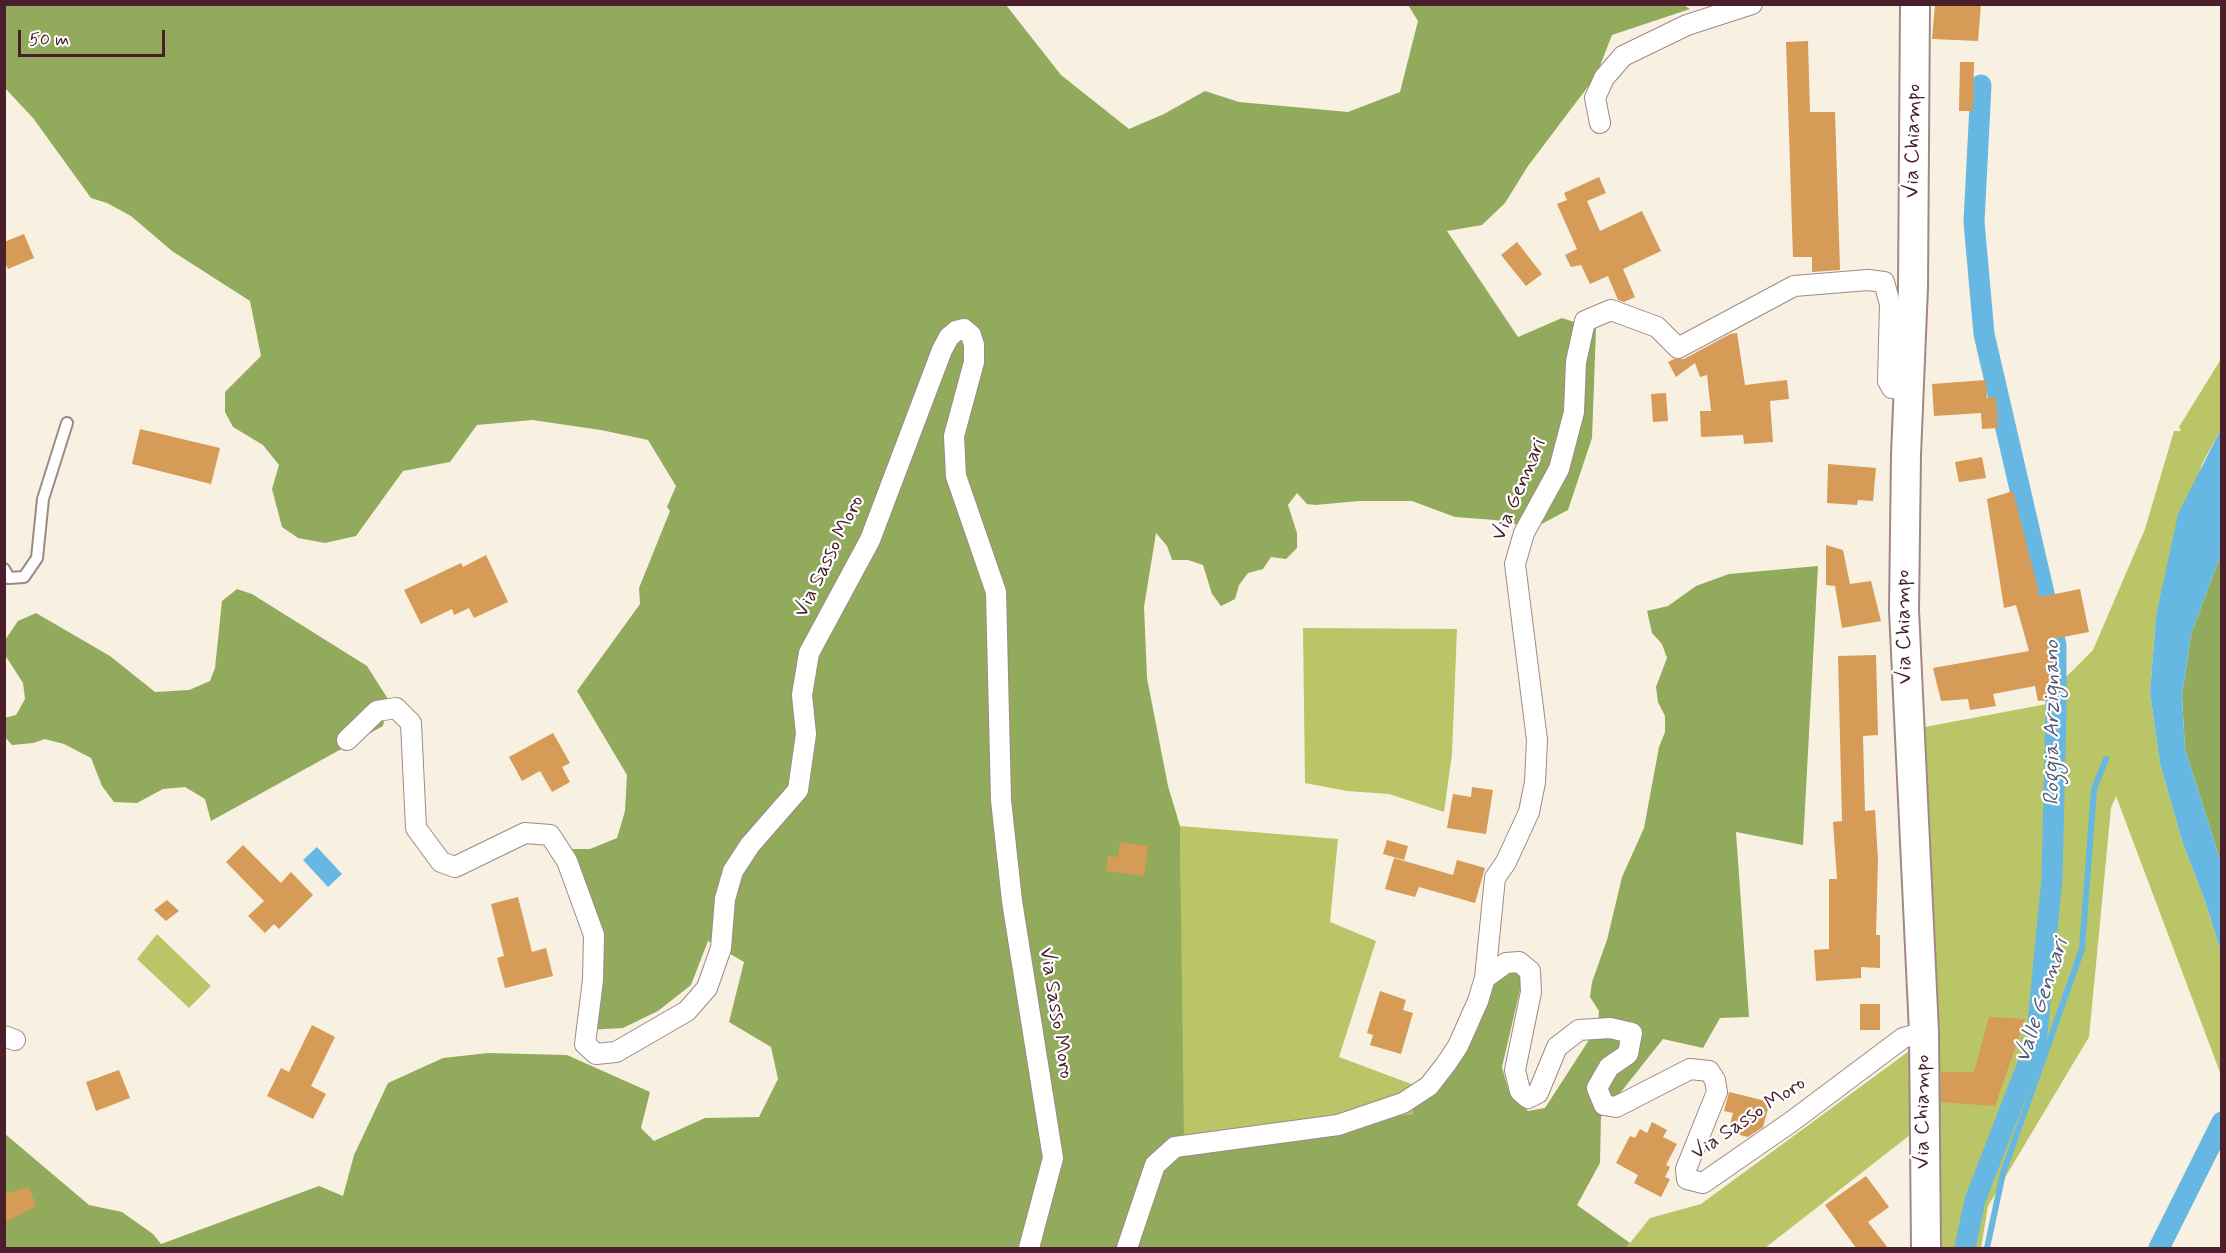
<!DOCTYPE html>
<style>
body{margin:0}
#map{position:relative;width:2226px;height:1253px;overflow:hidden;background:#f8f1e2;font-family:Mynerve,sans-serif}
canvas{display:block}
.frame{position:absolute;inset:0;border:6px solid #4a1f2b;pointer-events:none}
.scale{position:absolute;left:18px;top:30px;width:147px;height:27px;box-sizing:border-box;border:3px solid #4a1f2b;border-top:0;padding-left:8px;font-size:18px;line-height:21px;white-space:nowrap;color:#4a1f2b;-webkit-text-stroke:4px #fff;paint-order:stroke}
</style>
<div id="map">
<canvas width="2226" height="1253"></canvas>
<div class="frame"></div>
<div class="scale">50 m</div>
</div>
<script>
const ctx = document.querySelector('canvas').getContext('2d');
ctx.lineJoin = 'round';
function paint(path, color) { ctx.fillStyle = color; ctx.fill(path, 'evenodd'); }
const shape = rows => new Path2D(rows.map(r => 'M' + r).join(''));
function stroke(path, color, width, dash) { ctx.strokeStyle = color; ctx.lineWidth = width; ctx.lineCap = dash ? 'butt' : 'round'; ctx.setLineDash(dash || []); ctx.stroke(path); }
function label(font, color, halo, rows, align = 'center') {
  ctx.font = font + ' Mynerve,sans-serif'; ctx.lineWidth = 4.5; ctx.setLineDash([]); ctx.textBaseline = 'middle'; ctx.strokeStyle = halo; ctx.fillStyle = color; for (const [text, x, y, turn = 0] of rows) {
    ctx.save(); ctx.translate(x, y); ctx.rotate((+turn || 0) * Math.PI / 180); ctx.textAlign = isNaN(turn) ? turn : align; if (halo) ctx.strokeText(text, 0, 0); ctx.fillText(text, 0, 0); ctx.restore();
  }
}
const green = shape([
 [2221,359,2221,429,2202,464,2165,578,2156,616,2150,693,2160,763,2182,841,2205,901,2221,952,2221,1075,2116,796,2111,808,2089,1037,1988,1206,1981,1248,1922,1248,1919,1128,1765,1248,1626,1248,1650,1218,1701,1204,1920,1043,1904,731,2052,703,2057,686,2093,650,2145,529,2174,431,2181,431,2179,427],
 [1303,628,1457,629,1452,754,1444,812,1389,794,1347,791,1305,783],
 [1180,826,1338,839,1330,922,1376,941,1339,1057,1414,1085,1414,1114,1183,1143],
 [157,934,211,986,189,1008,137,959]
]);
const forest = shape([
 [1682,4,1690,9,1612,35,1596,76,1528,166,1505,203,1482,225,1447,231,1518,337,1562,318,1596,329,1592,438,1568,510,1534,528,1495,520,1455,517,1412,501,1359,501,1315,505,1307,504,1297,493,1288,505,1297,533,1297,548,1286,559,1271,557,1263,569,1248,573,1239,585,1235,599,1221,606,1212,594,1203,565,1188,560,1172,560,1167,546,1156,533,1144,607,1147,678,1168,786,1180,826,1184,1143,1413,1114,1414,1085,1440,1063,1475,990,1505,971,1519,969,1523,977,1502,1067,1509,1092,1528,1111,1545,1108,1598,1026,1599,1011,1590,997,1592,982,1607,940,1622,877,1644,828,1659,747,1665,732,1665,716,1658,702,1656,687,1667,658,1662,644,1652,633,1647,611,1668,606,1696,586,1729,574,1818,566,1803,845,1736,832,1749,1017,1720,1018,1703,1048,1663,1039,1601,1117,1600,1163,1577,1205,1630,1243,1626,1248,5,1248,4,1133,89,1205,122,1212,153,1234,161,1244,319,1186,343,1196,354,1155,388,1083,443,1058,488,1053,567,1055,650,1092,641,1128,654,1141,705,1118,759,1117,778,1079,771,1047,729,1022,744,962,708,941,691,985,658,1011,623,1028,588,1030,591,973,569,849,590,849,617,838,625,811,627,775,577,691,640,604,639,588,670,511,667,507,676,486,648,440,601,430,532,420,477,425,450,462,403,471,356,536,325,543,298,538,282,527,272,489,279,465,263,445,233,427,225,412,225,392,261,356,250,301,172,251,131,216,107,203,91,198,33,118,5,88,5,5,1006,5,1061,75,1129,129,1164,114,1205,91,1239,102,1348,112,1400,92,1418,21,1408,5],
 [2221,554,2221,863,2185,749,2182,696,2191,634],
 [237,589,252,594,367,666,388,699,383,726,211,821,205,799,185,787,163,789,137,803,114,802,102,786,91,758,64,744,45,739,33,743,12,745,5,737,4,718,16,715,25,699,23,683,5,655,5,640,18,621,36,613,110,656,155,692,189,690,210,681,215,668,222,601]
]);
const water = shape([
 [2221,429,2221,554,2191,634,2182,696,2185,749,2221,863,2221,952,2205,901,2182,841,2160,763,2150,693,2156,616,2178,514],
 [317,847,342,874,328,887,303,860]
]);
const stream = shape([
 [1987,1248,2003,1173,2082,949,2094,789,2106,759]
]);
const canal = shape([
 [1965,1248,1975,1200,2036,1043,2052,878,2056,711,2056,645,1984,334,1974,222,1981,85],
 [2159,1248,2222,1122]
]);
const building = shape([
 [1935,4,1981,4,1978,41,1932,39],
 [1808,41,1810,112,1835,112,1840,270,1812,272,1812,257,1793,257,1786,42],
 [1960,62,1974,62,1973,111,1959,111],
 [1599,177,1606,193,1587,201,1600,231,1642,211,1661,251,1623,269,1635,297,1624,302,1618,300,1608,276,1590,284,1581,265,1571,267,1565,255,1577,249,1557,204,1567,200,1564,193],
 [24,234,34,258,8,269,4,261,4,242],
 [1517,242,1542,274,1526,286,1501,255],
 [1737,333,1745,385,1787,380,1789,399,1770,401,1773,442,1744,444,1743,435,1701,437,1700,411,1711,411,1707,375,1700,377,1695,363,1676,377,1668,362,1674,359,1684,359,1730,334],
 [1986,380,1987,398,1996,397,1998,428,1982,429,1981,413,1934,416,1932,384],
 [1666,393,1668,421,1653,422,1651,394],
 [140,429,220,448,211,484,132,464],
 [1982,457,1986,478,1959,482,1955,462],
 [1828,464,1876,468,1873,501,1858,500,1857,505,1827,503],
 [2013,491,2040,597,2080,589,2089,632,2053,639,2051,700,2038,701,2035,686,1993,694,1996,706,1970,710,1968,699,1941,701,1933,668,2029,651,2016,605,2004,608,1987,499],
 [1826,545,1843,550,1850,584,1871,581,1881,621,1842,628,1835,586,1826,585],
 [486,555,508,602,474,618,469,608,454,615,452,609,421,624,404,590,461,563,463,567],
 [1876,655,1878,735,1863,736,1865,811,1875,810,1878,860,1876,935,1880,935,1880,968,1861,967,1861,978,1816,981,1814,950,1829,949,1829,879,1837,879,1833,822,1842,821,1838,656],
 [553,733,570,763,562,767,570,782,552,792,540,771,522,781,509,757],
 [1472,787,1493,790,1486,834,1447,828,1453,794,1471,797],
 [1387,840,1408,846,1404,860,1383,854],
 [1120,842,1148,846,1144,876,1106,871,1108,856,1118,857],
 [243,845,281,883,291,872,313,895,279,929,274,924,265,933,248,916,264,901,226,862],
 [1394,858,1453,875,1457,860,1485,868,1475,903,1419,887,1415,897,1385,889],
 [518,897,532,952,546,948,553,976,505,988,497,958,504,956,491,904],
 [167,900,179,911,166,921,154,910],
 [1380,991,1406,1000,1403,1010,1413,1013,1401,1054,1370,1045,1373,1035,1367,1033],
 [1860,1004,1880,1004,1880,1030,1860,1030],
 [1989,1017,2025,1019,1995,1106,1941,1102,1941,1072,1974,1072],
 [312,1025,335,1037,311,1086,326,1094,313,1119,267,1096,281,1068,289,1072],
 [119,1070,130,1098,96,1111,86,1082],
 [1729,1092,1770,1102,1763,1127,1748,1137,1728,1132,1733,1113,1724,1111],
 [1652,1122,1667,1130,1663,1137,1677,1144,1666,1165,1670,1167,1665,1177,1670,1179,1661,1197,1634,1183,1638,1175,1616,1163,1630,1136,1635,1138,1640,1129,1647,1133],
 [1866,1176,1889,1207,1868,1222,1888,1248,1856,1248,1825,1205],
 [29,1187,36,1206,4,1223,4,1194]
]);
const service = shape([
 [4,569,9,578,24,577,37,558,43,499,67,423]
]);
const minor = shape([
 [1600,123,1595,98,1604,78,1623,56,1687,25,1752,4],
 [347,740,377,711,396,708,411,723,416,828,441,862,455,867,525,833,550,835,567,861,594,935,593,980,585,1044,596,1054,616,1052,687,1011,707,988,721,948,725,899,733,871,750,845,798,790,806,734,802,695,809,653,870,540,942,350,949,337,956,331,964,329,971,335,974,345,974,362,954,436,956,476,996,592,1001,800,1012,901,1053,1158,1029,1248],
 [1485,978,1495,878,1506,862,1529,812,1535,782,1537,740,1515,564,1524,533,1559,469,1574,412,1576,362,1585,321,1611,310,1657,327,1678,348,1794,286,1868,280,1884,282,1890,304,1888,381,1892,388,1909,390],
 [4,1036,15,1040],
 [1127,1248,1155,1165,1175,1147,1338,1125,1403,1103,1429,1086,1446,1064,1458,1046,1478,1001,1485,978,1506,963,1519,962,1530,971,1531,992,1515,1070,1520,1091,1528,1098,1538,1093,1557,1047,1579,1030,1610,1028,1632,1033,1628,1054,1609,1067,1597,1088,1604,1105,1616,1107,1690,1069,1709,1071,1715,1080,1717,1092,1686,1169,1687,1179,1703,1183,1791,1122,1903,1038,1924,1032]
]);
const secondary = shape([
 [1915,4,1913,287,1906,455,1904,610,1924,1032,1926,1248]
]);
const streetNames = [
 ["Via Chiampo",1914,141,-89],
 ["Via Gennari",1520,490,-67],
 ["Via Sasso Moro",830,557,-64],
 ["Via Chiampo",1905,627,-91],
 ["Via Sasso Moro",1055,1013,81],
 ["Via Chiampo",1924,1112,-90],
 ["Via Sasso Moro",1749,1119,-34]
];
const waterNames = [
 ["Roggia Arzignano",2053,723,-90],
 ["Valle Gennari",2043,1001,-72]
];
paint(green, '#b9c567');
paint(forest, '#92aa5c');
paint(water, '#66b7e1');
stroke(stream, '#66b7e1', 6);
stroke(canal, '#66b7e1', 21);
paint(building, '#d59b57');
stroke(service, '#a18886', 14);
stroke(minor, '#a18886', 22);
stroke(secondary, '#a18886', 32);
stroke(service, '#fff', 10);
stroke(minor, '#fff', 20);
stroke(secondary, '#fff', 28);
label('21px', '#4a1f2b', '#fff', streetNames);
label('italic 22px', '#555c74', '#fff', waterNames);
</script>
